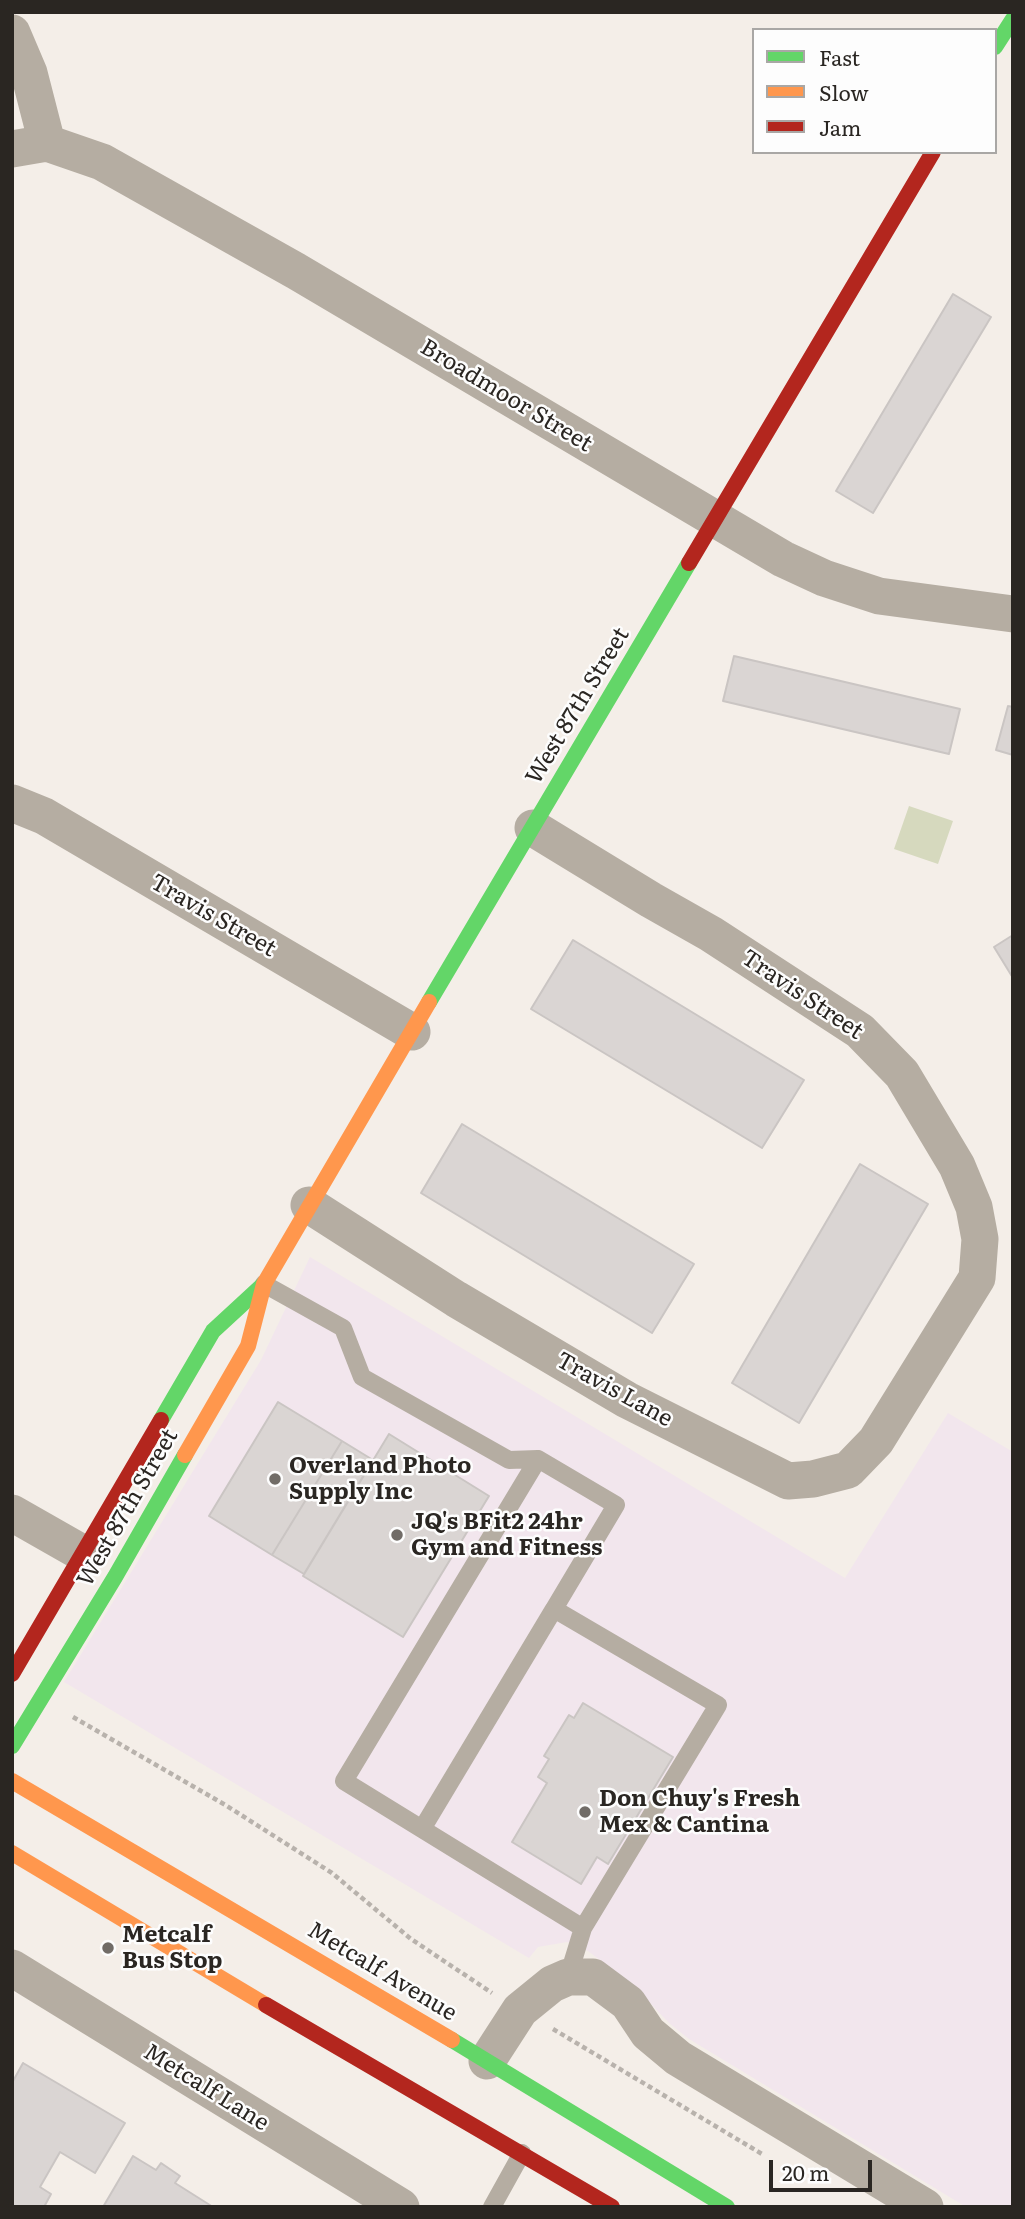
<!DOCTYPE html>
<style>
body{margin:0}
#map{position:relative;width:1025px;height:2219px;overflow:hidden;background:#f4eee8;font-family:Literata,serif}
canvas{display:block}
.frame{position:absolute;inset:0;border:14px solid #2a2622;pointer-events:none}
.legend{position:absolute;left:752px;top:28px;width:245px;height:126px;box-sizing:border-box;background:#fdfdfd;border:2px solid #a9a7a5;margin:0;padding:9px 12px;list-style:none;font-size:21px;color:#2a2622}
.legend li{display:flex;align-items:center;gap:14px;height:35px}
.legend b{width:35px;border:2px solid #a9a7a5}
.scale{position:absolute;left:769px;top:2160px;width:103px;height:32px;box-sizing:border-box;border:4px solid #2a2622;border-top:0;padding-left:9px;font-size:21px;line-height:24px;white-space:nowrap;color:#2a2622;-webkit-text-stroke:5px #fdfdfd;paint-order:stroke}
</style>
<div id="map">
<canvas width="1025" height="2219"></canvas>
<div class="frame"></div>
<ul class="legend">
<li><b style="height:9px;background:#63d668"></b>Fast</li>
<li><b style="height:9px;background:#ff974d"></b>Slow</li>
<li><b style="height:9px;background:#b3261e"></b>Jam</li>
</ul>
<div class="scale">20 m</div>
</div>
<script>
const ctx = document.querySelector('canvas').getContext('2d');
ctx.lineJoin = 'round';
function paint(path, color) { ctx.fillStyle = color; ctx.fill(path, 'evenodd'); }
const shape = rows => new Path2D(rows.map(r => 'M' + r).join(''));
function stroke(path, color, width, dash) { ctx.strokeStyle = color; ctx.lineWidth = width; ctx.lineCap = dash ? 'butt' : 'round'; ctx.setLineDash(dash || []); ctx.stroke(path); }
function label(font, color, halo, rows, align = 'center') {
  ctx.font = font + ' Literata,serif'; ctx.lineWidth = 5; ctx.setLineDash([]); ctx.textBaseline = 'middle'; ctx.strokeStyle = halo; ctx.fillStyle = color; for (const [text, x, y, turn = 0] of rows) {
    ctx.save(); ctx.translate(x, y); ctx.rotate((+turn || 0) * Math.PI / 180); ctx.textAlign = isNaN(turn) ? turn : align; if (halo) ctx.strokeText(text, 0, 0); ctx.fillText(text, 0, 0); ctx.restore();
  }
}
const commercial = shape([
 [310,1257,845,1578,948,1413,1013,1452,1013,2207,966,2207,689,2039,669,2023,633,1985,588,1951,567,1942,538,1947,529,1958,64,1682,261,1360]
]);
const green = shape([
 [909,806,953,821,938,864,894,849]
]);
const building = shape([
 [953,294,991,317,873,513,836,491,953,294],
 [734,656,960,709,949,754,723,701,734,656],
 [1008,706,1013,707,1013,755,996,750,1008,706],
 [1013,935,1013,978,994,947,1013,935],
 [573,940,804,1080,762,1148,531,1009,573,940],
 [462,1124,694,1264,652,1333,421,1193,462,1124],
 [860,1164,928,1204,799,1423,732,1383,860,1164],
 [278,1402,342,1441,272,1555,209,1516,278,1402],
 [389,1434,489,1496,403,1637,303,1576,389,1434],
 [342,1441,373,1460,304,1574,272,1555,342,1441],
 [583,1703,673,1757,608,1864,597,1857,581,1884,512,1842,547,1783,538,1777,549,1759,544,1756,569,1715,574,1718,583,1703],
 [23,2063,125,2123,95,2173,60,2152,40,2187,51,2194,44,2207,12,2207,12,2083,23,2063],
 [133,2156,156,2170,161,2163,180,2176,175,2183,213,2207,103,2207,133,2156]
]);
const path = shape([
 [73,1717,227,1806,332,1873,411,1939,492,1993],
 [553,2029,762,2154]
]);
const lane = shape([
 [264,1284,343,1328,362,1377,509,1460,538,1459,616,1505,554,1609,718,1705,583,1928,568,1977],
 [538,1459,344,1781,583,1928],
 [422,1829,554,1609],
 [492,2207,522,2153]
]);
const street = shape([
 [12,33,29,73,47,143],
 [12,149,47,143,102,162,296,271,783,559,824,578,879,596,1013,614],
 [12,803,44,816,412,1032],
 [309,1205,456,1299,627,1400,788,1481,813,1479,848,1470,876,1441,977,1278,980,1239,974,1207,957,1166,902,1074,860,1031,711,934,651,900,533,828],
 [12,1513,84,1554],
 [12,1968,401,2207],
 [487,2061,520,2010,552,1984,568,1977,593,1977,628,2003,648,2033,678,2058,925,2207]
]);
const fast = shape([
 [995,47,1013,19],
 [429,1002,689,563],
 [161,1420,213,1331,264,1284],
 [12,1746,115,1577,185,1455],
 [452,2040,727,2207]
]);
const slow = shape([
 [185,1455,248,1346,264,1284,429,1002],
 [12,1781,452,2040],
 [12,1853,266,2005]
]);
const jam = shape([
 [689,563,933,152],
 [12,1674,161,1420],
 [266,2005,612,2207]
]);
const markers = [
 [275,1479,7,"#716c67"],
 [397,1535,7,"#716c67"],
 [585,1812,7,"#716c67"],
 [108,1948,7,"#716c67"]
];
const streetNames = [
 ["Broadmoor Street",506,396,31],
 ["West 87th Street",578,706,-59],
 ["Travis Street",213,916,30],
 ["Travis Street",802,995,34],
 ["Travis Lane",614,1390,29],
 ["West 87th Street",128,1508,-60],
 ["Metcalf Avenue",382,1972,31],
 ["Metcalf Lane",206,2088,32]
];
const poiNames = [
 ["Overland Photo",289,1466],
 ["Supply Inc",289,1492],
 ["JQ's BFit2 24hr",411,1522],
 ["Gym and Fitness",411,1548],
 ["Don Chuy's Fresh",599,1799],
 ["Mex & Cantina",599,1825],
 ["Metcalf",122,1935],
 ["Bus Stop",122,1961]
];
paint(commercial, '#f2e6ed');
paint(green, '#d6d9be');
paint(building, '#dad5d3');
stroke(building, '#cac5c3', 2);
stroke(path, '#b8b2ac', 4.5, [5, 3.5]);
stroke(lane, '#b5ada2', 18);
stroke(street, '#b5ada2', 37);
stroke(fast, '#63d668', 16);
stroke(slow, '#ff974d', 16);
stroke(jam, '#b3261e', 16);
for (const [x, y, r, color] of markers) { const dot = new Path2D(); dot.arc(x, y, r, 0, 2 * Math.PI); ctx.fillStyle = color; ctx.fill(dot); stroke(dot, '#fdfdfd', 2.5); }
label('23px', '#2a2622', '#fdfdfd', streetNames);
label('bold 23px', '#2a2622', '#fdfdfd', poiNames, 'left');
</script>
